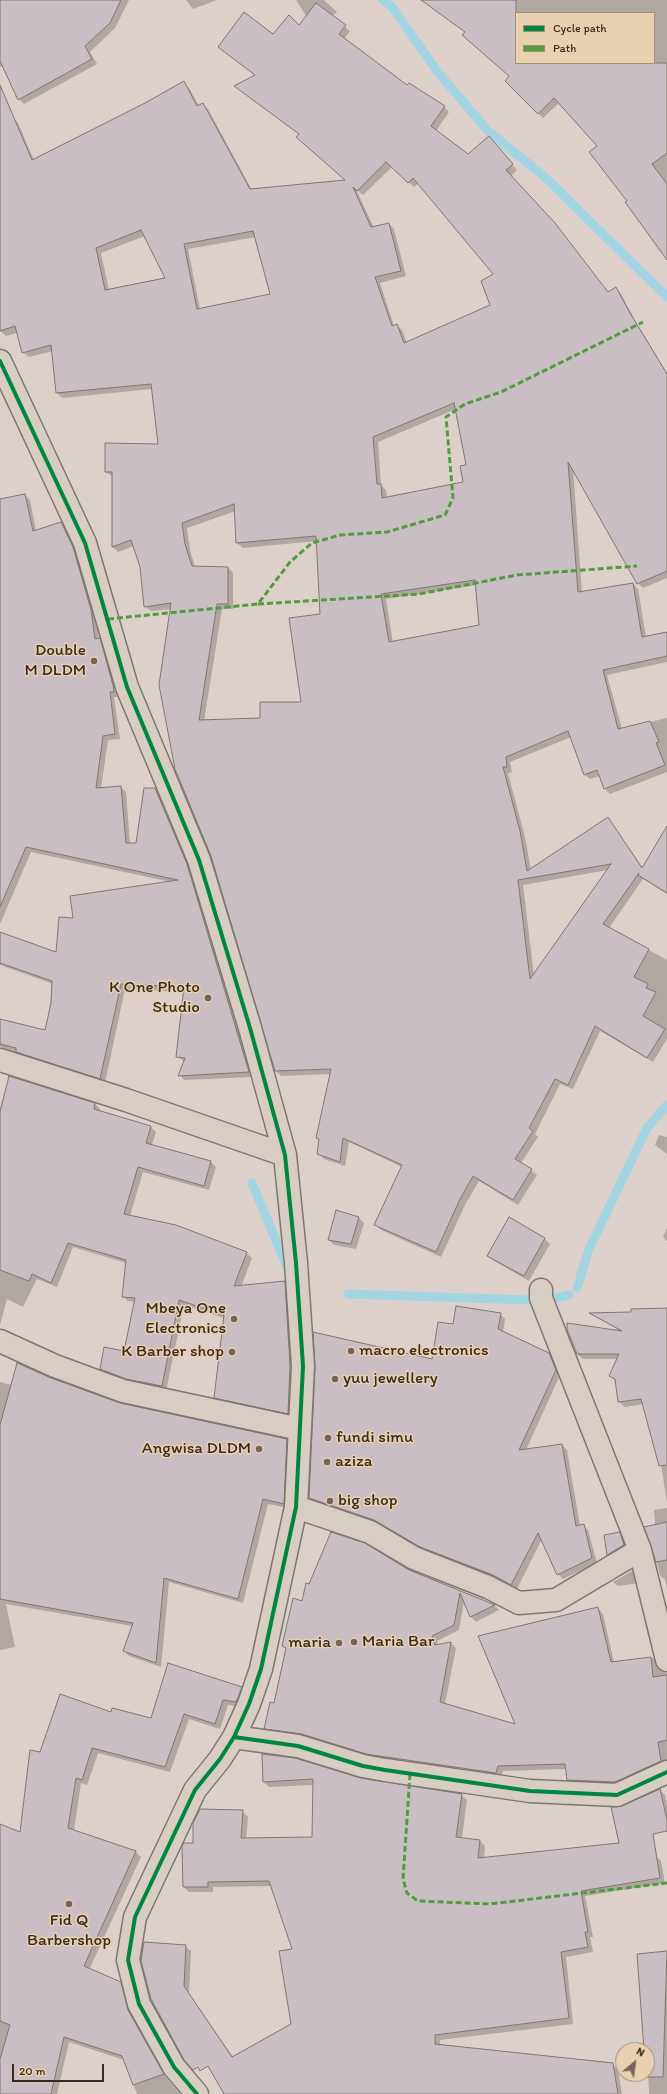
<!DOCTYPE html>
<style>
body{margin:0}
#map{position:relative;width:667px;height:2094px;overflow:hidden;background:#ddd0cb;font-family:Itim,sans-serif}
canvas{display:block}
.legend{position:absolute;left:515px;top:12px;width:140px;height:52px;box-sizing:border-box;background:#e8d0b0;border:1px solid #a38e76;margin:0;padding:5px 7px;list-style:none;font-size:12px;color:#3b2a1e}
.legend li{display:flex;align-items:center;gap:8px;height:20px}
.legend b{width:20px;border:1px solid #a38e76}
.north{position:absolute;left:615px;top:2042px;width:40px;height:40px;box-sizing:border-box;background:#e8d0b0;border:1px solid #a38e76;border-radius:50%;rotate:29deg;font-size:11px;font-weight:700;line-height:16px;text-align:center;color:#3b2a1e}
.north::after{content:'';display:block;margin:auto;width:14px;height:18px;background:#74645b;clip-path:polygon(50% 0,100% 100%,50% 72%,0 100%)}
.scale{position:absolute;left:12px;top:2064px;width:92px;height:18px;box-sizing:border-box;border:2px solid #3b2a1e;border-top:0;padding-left:5px;font-size:12px;line-height:14px;white-space:nowrap;color:#3b2a1e;-webkit-text-stroke:3px #e8d0b0;paint-order:stroke}
</style>
<div id="map">
<canvas width="667" height="2094"></canvas>
<ul class="legend">
<li><b style="height:5px;background:#00873e"></b>Cycle path</li>
<li><b style="height:5px;background:#529c3f"></b>Path</li>
</ul>
<div class="north">N</div>
<div class="scale">20 m</div>
</div>
<script>
const ctx = document.querySelector('canvas').getContext('2d');
ctx.lineJoin = 'round';
function paint(path, color) { ctx.fillStyle = color; ctx.fill(path, 'evenodd'); }
const shape = rows => new Path2D(rows.map(r => 'M' + r).join(''));
function stroke(path, color, width, dash) { ctx.strokeStyle = color; ctx.lineWidth = width; ctx.lineCap = dash ? 'butt' : 'round'; ctx.setLineDash(dash || []); ctx.stroke(path); }
function label(font, color, halo, rows, align = 'center') {
  ctx.font = font + ' Itim,sans-serif'; ctx.lineWidth = 3; ctx.setLineDash([]); ctx.textBaseline = 'middle'; ctx.strokeStyle = halo; ctx.fillStyle = color; for (const [text, x, y, turn = 0] of rows) {
    ctx.save(); ctx.translate(x, y); ctx.rotate((+turn || 0) * Math.PI / 180); ctx.textAlign = isNaN(turn) ? turn : align; if (halo) ctx.strokeText(text, 0, 0); ctx.fillText(text, 0, 0); ctx.restore();
  }
}
const shadow = shape([
 [0,0,129,0,115,28,90,52,97,64,24,104,19,99,3,66,0,67],
 [186,0,217,0,193,9],
 [296,0,324,0,337,12,332,16,350,31,344,39,408,87,444,107,449,112,436,131,468,155,494,143,517,170,511,176,608,292,616,288,621,294,635,320,665,370,654,377,667,391,667,578,643,588,638,583,573,468,582,593,633,584,638,589,646,637,667,636,667,662,607,675,622,729,667,718,667,772,610,794,605,789,600,776,590,779,584,774,571,737,510,762,512,772,508,773,525,837,531,870,608,818,643,868,667,848,667,894,643,879,609,928,667,960,667,1039,653,1062,600,1031,573,1089,560,1084,535,1134,538,1137,521,1163,537,1175,518,1205,479,1181,465,1205,441,1257,381,1230,375,1224,402,1167,349,1142,345,1166,324,1159,318,1153,320,1140,317,1138,331,1074,281,1076,276,1071,171,609,151,611,145,606,141,566,134,546,118,552,113,547,113,477,106,472,159,445,152,389,62,398,57,393,53,351,29,357,23,352,17,333,6,336,0,330,0,123,13,118,18,123,34,160,145,104,183,82,189,88,199,106,202,104,208,109,252,190,346,181,299,134,236,86,256,76,223,50,360,101],
 [392,167,414,187,419,183,495,274,491,306,407,343,402,330,397,325,394,326,380,283,406,276,394,229,389,224,374,228,356,189,363,195],
 [145,236,166,279,109,290,101,253],
 [256,237,271,295,200,309,188,249],
 [456,409,468,466,464,483,387,498,386,490,381,485,378,442],
 [236,511,237,543,243,548,317,541,321,614,302,703,261,718,204,721,222,609,233,609,233,573,228,568,195,567,190,550,187,528],
 [477,585,480,626,393,643,386,599],
 [608,870,534,975,523,885],
 [439,0,667,0,667,248,628,201,598,146,559,103,543,118,506,81,510,77,466,33,434,8],
 [516,13,654,13,654,63,516,63],
 [25,495,30,500,36,531,61,523,66,528,78,553,96,616,99,639,105,645,118,691,119,697,114,697,120,739,108,740,101,788,121,787,126,792,130,844,137,844,155,789,160,794,192,870,254,1077,184,1080,180,1075,185,1062,177,1056,185,992,125,989,105,1083,22,1057,17,1052,0,1047,0,1020,46,1032,53,984,0,965,0,933,57,954,74,919,171,882,31,852,0,924,0,500],
 [4,1094,95,1104,100,1109,99,1112,151,1127,156,1132,152,1145,211,1162,216,1167,209,1190,143,1172,130,1216,246,1253,252,1258,241,1287,284,1282,289,1287,295,1372,293,1418,220,1403,215,1397,224,1318,184,1305,166,1391,132,1384,106,1374,101,1369,125,1352,135,1302,128,1301,123,1296,126,1263,73,1247,57,1287,37,1279,23,1307,7,1299,0,1325,0,1108],
 [659,1135,667,1137,667,1154,655,1145],
 [358,1217,364,1223,356,1249,334,1245,329,1240],
 [509,1219,545,1239,550,1244,529,1281,494,1261,489,1256],
 [667,1228,667,1241,663,1237],
 [667,1309,667,1503,656,1431,644,1404,625,1407,619,1402,616,1382,610,1376,618,1359,583,1359,577,1354,620,1331,592,1314,632,1313],
 [500,1314,505,1319,503,1332,549,1354,554,1359,560,1375,526,1450,562,1445,567,1450,580,1526,583,1525,588,1530,597,1563,563,1579,558,1574,542,1539,517,1589,499,1580,426,1552,380,1525,315,1503,310,1498,433,1360,454,1325],
 [50,1379,120,1404,286,1440,292,1445,288,1508,268,1504,243,1603,169,1582,161,1667,129,1656,124,1651,132,1626,6,1604,15,1647,0,1650,0,1382,12,1385],
 [667,1508,667,1588,665,1580,660,1575,653,1547,655,1526,654,1510],
 [619,1533,624,1538,629,1550,613,1559,608,1554,606,1536],
 [409,1570,495,1606,499,1610,476,1622,471,1617,464,1601,459,1630,437,1641,438,1646,451,1643,456,1648,445,1704,517,1726,598,1608,603,1614,614,1662,653,1658,658,1663,662,1672,667,1673,667,1766,620,1787,573,1785,568,1780,566,1769,503,1771,501,1778,372,1759,270,1734,265,1728,275,1704,287,1649,283,1646,303,1602],
 [632,1571,637,1576,639,1583,618,1586,613,1582],
 [241,1688,246,1693,241,1707,228,1705,220,1729,189,1719,170,1772,98,1753,87,1785,81,1783,74,1831,136,1852,141,1857,89,1970,120,1983,126,1988,133,2016,168,2080,180,2094,137,2094,124,2060,69,2042,57,2094,0,2094,0,1824,21,1832,41,1753,111,1714,152,1719],
 [263,1755,361,1779,461,1795,467,1800,462,1838,480,1841,485,1846,484,1859,540,1851,542,1853,656,1856,661,1861,665,1883,585,1896,593,1937,590,1937,593,1952,566,1957,573,2024,440,2040,440,2046,612,2064,618,2070,622,2094,225,2094,190,2030,152,1999,185,1946,191,1951,189,1994,233,2057,293,2024,293,1950,272,1886,213,1887,213,1892,189,1892,184,1887,194,1844,242,1811,248,1817,246,1839,313,1838,314,1785,269,1787,264,1782],
 [660,1790,665,1795,667,1806,667,1828],
 [667,1952,667,2094,649,2094,647,2050,645,2050,638,1955]
]);
const stream = shape([
 [383,0,392,7,437,71,488,131,545,177,667,297],
 [252,1183,289,1272],
 [577,1288,589,1249,647,1128,667,1105],
 [348,1294,529,1300],
 [550,1299,569,1295]
]);
const building = shape([
 [0,0,121,0,110,23,85,46,92,59,18,100,0,61,0,0],
 [421,0,516,0,516,63,667,63,667,153,652,164,667,184,667,260,625,202,627,201,589,152,597,146,554,98,538,114,505,81,509,76,462,35,465,32,421,0],
 [316,3,346,25,339,34,407,85,409,83,445,106,431,126,468,154,489,136,513,164,506,170,555,223,608,292,616,287,630,313,667,374,667,571,637,584,568,462,578,592,633,583,642,637,667,632,667,656,603,670,618,729,650,721,659,742,656,743,665,765,604,789,597,770,584,775,568,731,506,757,507,767,503,767,520,831,527,871,608,817,642,868,667,826,667,893,638,875,639,873,603,924,649,949,634,977,648,984,646,988,656,992,643,1016,665,1029,647,1058,595,1026,568,1085,555,1079,529,1128,533,1131,515,1159,532,1169,513,1200,473,1176,460,1199,436,1252,374,1225,402,1165,343,1138,340,1162,317,1154,319,1139,316,1138,331,1069,275,1071,211,856,175,769,159,685,171,603,144,607,140,567,131,540,112,547,112,472,105,472,105,443,158,444,151,384,56,393,51,345,22,353,15,326,0,331,0,85,32,160,145,103,184,81,197,106,203,103,250,189,345,180,296,137,299,134,234,86,255,75,218,47,244,12,273,34,289,15,299,25,316,3],
 [386,162,408,183,413,178,493,274,481,281,490,305,404,343,397,324,392,326,375,277,401,271,389,223,371,227,353,187,357,191,386,162],
 [141,230,165,278,105,290,96,248,141,230],
 [253,231,270,294,197,309,184,244,253,231],
 [454,403,466,465,460,466,463,482,382,498,381,484,377,484,373,437,454,403],
 [234,504,236,543,316,536,320,614,289,618,301,702,260,702,260,718,199,720,217,604,228,604,228,567,192,566,185,544,182,523,234,504],
 [475,580,479,625,389,642,381,594,475,580],
 [611,864,530,979,518,880,611,864],
 [25,494,33,531,61,522,73,547,91,610,95,639,100,638,113,685,114,692,110,692,115,734,103,736,96,788,121,786,126,843,136,843,144,788,155,788,187,864,249,1072,178,1076,185,1058,176,1057,184,987,121,984,100,1079,16,1052,16,1048,0,1044,0,1019,45,1030,51,1003,52,981,0,963,0,932,56,952,59,917,73,918,70,896,178,880,26,847,0,907,0,499,25,494],
 [9,1076,95,1103,94,1109,151,1126,146,1143,211,1161,204,1186,138,1167,124,1214,176,1225,247,1252,234,1286,285,1281,290,1366,288,1414,214,1398,224,1315,179,1300,162,1386,126,1379,100,1369,104,1347,124,1351,135,1298,122,1297,126,1260,68,1243,51,1283,32,1274,29,1281,0,1270,0,1112,9,1076],
 [336,1210,359,1217,351,1244,328,1240,336,1210],
 [509,1217,545,1238,524,1276,487,1256,509,1217],
 [456,1306,501,1313,498,1329,549,1353,556,1370,519,1450,562,1444,576,1526,584,1524,592,1558,557,1575,538,1533,511,1585,493,1575,420,1547,374,1520,309,1498,315,1367,313,1332,432,1359,438,1322,453,1324,456,1306],
 [667,1308,667,1465,659,1466,641,1399,618,1402,615,1379,609,1376,619,1354,577,1354,567,1329,567,1323,622,1331,589,1313,631,1312,631,1309,667,1308],
 [17,1363,51,1378,120,1403,287,1439,284,1504,263,1499,238,1599,164,1578,156,1663,123,1651,133,1623,0,1599,0,1425,17,1363],
 [667,1522,667,1560,656,1562,644,1527,667,1522],
 [331,1532,365,1543,409,1570,495,1605,470,1617,460,1593,454,1625,432,1636,435,1645,451,1642,440,1702,515,1724,478,1636,598,1607,611,1662,651,1657,653,1677,667,1675,667,1740,658,1742,661,1761,615,1782,567,1780,565,1764,498,1766,496,1773,366,1754,302,1734,264,1729,270,1702,274,1703,286,1648,282,1646,293,1598,302,1601,306,1583,309,1584,331,1532],
 [620,1532,624,1545,607,1555,604,1535,620,1532],
 [168,1663,242,1687,236,1702,223,1700,215,1724,184,1714,165,1767,92,1748,82,1780,76,1778,68,1828,136,1851,84,1966,121,1982,128,2010,164,2074,133,2085,122,2056,64,2037,51,2094,0,2094,0,2059,10,2025,0,2021,0,1824,20,1832,30,1750,40,1752,60,1694,111,1712,112,1708,151,1718,168,1663],
 [262,1754,295,1758,361,1778,462,1794,456,1837,480,1840,478,1858,619,1843,611,1807,622,1806,660,1789,667,1820,667,1831,653,1834,660,1878,581,1891,588,1932,585,1932,588,1947,561,1952,569,2018,435,2035,435,2044,613,2063,618,2094,224,2094,208,2066,200,2071,198,2067,193,2070,184,2060,151,1999,141,1961,144,1942,186,1945,184,1986,232,2057,291,2024,279,1951,292,1949,269,1881,208,1882,208,1887,183,1887,182,1846,184,1843,193,1843,193,1823,200,1809,243,1810,241,1838,312,1837,313,1779,263,1782,262,1754],
 [667,1951,663,2077,646,2077,647,2050,644,2050,637,1954,667,1951]
]);
const minor = shape([
 [0,361,85,543,127,687,199,860,250,1028,285,1155,296,1263,303,1366,296,1507,261,1669,249,1704,234,1737,220,1759,195,1790,135,1917,128,1960,139,2004,174,2067,197,2094],
 [0,1060,126,1100,285,1155],
 [541,1290,541,1298,640,1550,667,1660],
 [0,1341,55,1366,123,1391,300,1429],
 [296,1507,370,1532,414,1558,488,1587,519,1603,556,1600,640,1550],
 [234,1737,298,1746,363,1766,385,1770,530,1791,617,1795,667,1772]
]);
const quiet = shape([
 [258,604,419,594,517,575,637,566],
 [108,619,258,604,290,562,312,543,340,535,387,532,445,515,453,498,446,417,465,404,501,392,643,322],
 [410,1774,403,1879,407,1893,418,1901,490,1904,667,1883]
]);
const cycleway = shape([
 [0,361,85,543,127,687,199,860,250,1028,285,1155,296,1263,303,1366,296,1507,261,1669,249,1704,234,1737,220,1759,195,1790,135,1917,128,1960,139,2004,174,2067,197,2094],
 [234,1737,298,1746,363,1766,385,1770,530,1791,617,1795,667,1772]
]);
const markers = [
 [94,661,4,"#74645b"],
 [208,998,4,"#74645b"],
 [234,1319,4,"#74645b"],
 [351,1351,4,"#74645b"],
 [232,1352,4,"#74645b"],
 [335,1379,4,"#74645b"],
 [328,1438,4,"#74645b"],
 [259,1449,4,"#74645b"],
 [327,1462,4,"#74645b"],
 [330,1501,4,"#74645b"],
 [354,1642,4,"#74645b"],
 [339,1643,4,"#74645b"],
 [69,1904,4,"#74645b"]
];
const poiNames = [
 ["Double",86,651],
 ["M DLDM",86,671],
 ["K One Photo",200,988],
 ["Studio",200,1008],
 ["Mbeya One",226,1309],
 ["Electronics",226,1329],
 ["macro electronics",359,1351,"left"],
 ["K Barber shop",224,1352],
 ["yuu jewellery",343,1379,"left"],
 ["fundi simu",336,1438,"left"],
 ["Angwisa DLDM",251,1449],
 ["aziza",335,1462,"left"],
 ["big shop",338,1501,"left"],
 ["Maria Bar",362,1642,"left"],
 ["maria",331,1643],
 ["Fid Q",69,1921,"center"],
 ["Barbershop",69,1941,"center"]
];
paint(shadow, '#0003');
stroke(stream, '#a3d4e1', 9);
paint(building, '#c9bec3');
stroke(building, '#7f7671', 1);
stroke(minor, '#7f7671', 25);
stroke(minor, '#d7cdc3', 22);
stroke(quiet, '#529c3f', 3, [6, 3]);
stroke(cycleway, '#00873e', 4);
for (const [x, y, r, color] of markers) { const dot = new Path2D(); dot.arc(x, y, r, 0, 2 * Math.PI); ctx.fillStyle = color; ctx.fill(dot); stroke(dot, '#e8d0b0', 1.5); }
label('17px', '#3b2a1e', '#e8d0b0', poiNames, 'right');
</script>
